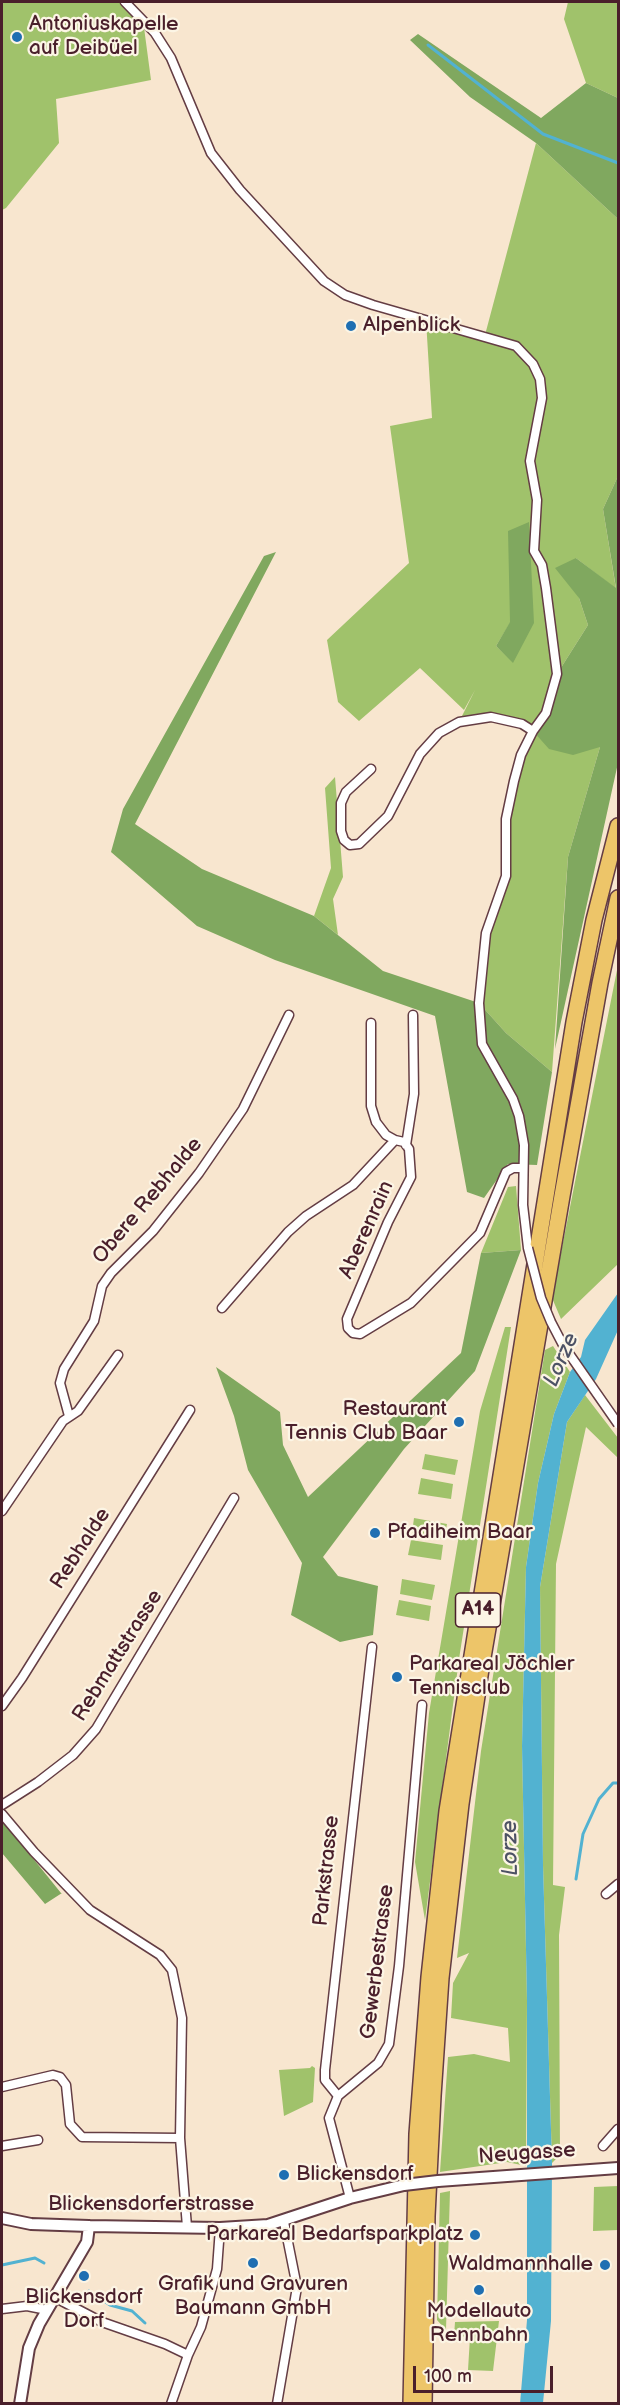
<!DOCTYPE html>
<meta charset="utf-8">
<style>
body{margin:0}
#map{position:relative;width:620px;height:2405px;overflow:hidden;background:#f8e6cf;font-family:"Balsamiq Sans",sans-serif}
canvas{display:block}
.frame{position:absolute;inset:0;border:3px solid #4a1f2b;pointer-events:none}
.scale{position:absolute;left:413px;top:2366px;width:140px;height:27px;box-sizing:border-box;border:3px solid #4a1f2b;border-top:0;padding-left:8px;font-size:18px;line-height:21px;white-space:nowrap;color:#4a1f2b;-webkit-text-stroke:4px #fcf5e5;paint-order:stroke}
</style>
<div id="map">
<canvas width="620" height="2405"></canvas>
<div class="frame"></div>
<div class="scale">100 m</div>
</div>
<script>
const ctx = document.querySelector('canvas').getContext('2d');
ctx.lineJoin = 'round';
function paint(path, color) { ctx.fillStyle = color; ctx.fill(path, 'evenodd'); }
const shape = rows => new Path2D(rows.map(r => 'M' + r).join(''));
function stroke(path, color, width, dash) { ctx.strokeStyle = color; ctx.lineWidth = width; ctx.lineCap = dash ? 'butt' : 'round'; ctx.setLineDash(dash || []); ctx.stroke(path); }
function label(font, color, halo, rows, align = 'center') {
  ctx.font = font + ' "Balsamiq Sans",sans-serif'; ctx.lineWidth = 4.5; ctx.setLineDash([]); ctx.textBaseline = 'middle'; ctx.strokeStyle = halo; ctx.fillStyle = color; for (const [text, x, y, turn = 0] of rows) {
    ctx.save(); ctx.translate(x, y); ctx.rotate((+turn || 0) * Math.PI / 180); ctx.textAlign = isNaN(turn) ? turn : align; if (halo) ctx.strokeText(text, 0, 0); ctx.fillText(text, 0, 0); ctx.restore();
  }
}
const green = shape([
 [2,2,125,2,143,20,151,80,56,99,59,143,6,208,2,210],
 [568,2,618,2,618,98,586,83,564,19],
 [536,143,618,219,618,476,603,509,616,589,576,558,579,598,588,625,557,674,600,747,568,857,552,1072,506,1033,479,1003,484,952,506,876,506,819,532,731,505,719,459,722,475,690,464,710,420,668,359,721,338,702,327,640,409,563,390,426,432,418,426,320,485,335],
 [510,582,513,662,496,646,510,623],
 [335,777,343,877,333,899,338,935,314,916,331,868,325,788],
 [618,965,618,1264,561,1319,552,1298],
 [516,1186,521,1250,481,1253,508,1187],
 [505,1327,511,1327,459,1659,425,1920,415,1862,429,1713,480,1411],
 [553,1346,570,1372,554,1414,538,1483,526,1567,522,1746,527,2001,526,2166,507,2162,440,2172,448,2057,474,2054,510,2062,508,2028,451,2018,453,1983,469,1953,457,1958,481,1751,545,1350],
 [585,1395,618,1438,618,1458,586,1427,556,1564,553,1885,565,1887,559,1935,560,2155,552,2163,543,1865,540,1587,567,1422],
 [425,1454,458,1460,455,1475,422,1469],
 [421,1478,453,1484,451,1499,418,1494],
 [414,1518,447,1524,444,1539,412,1533],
 [411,1540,443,1545,441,1560,408,1555],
 [402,1579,435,1585,432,1600,400,1594],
 [399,1600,431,1606,429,1621,396,1615],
 [312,2066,315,2068,313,2102,284,2116,279,2070,310,2068],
 [618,2186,618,2230,593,2231,594,2187],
 [450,2191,446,2330,437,2320,440,2193],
 [499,2321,493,2371,468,2370,470,2337,454,2336,455,2322]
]);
const forest = shape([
 [418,34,541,118,586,83,618,98,618,219,536,143,470,97,410,40],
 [618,476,618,763,555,1049,568,857,600,747,573,755,549,749,533,731,546,713,557,674,588,625,579,598,555,568,576,558,616,588,603,509],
 [529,522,534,623,513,663,496,646,510,622,508,531],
 [276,552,135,824,202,869,314,916,383,971,479,1003,506,1033,552,1072,537,1165,508,1164,484,1198,467,1192,435,1016,275,960,197,926,111,852,123,809,264,556],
 [521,1250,475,1371,404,1449,323,1557,338,1576,378,1586,373,1635,340,1642,291,1615,302,1563,248,1470,234,1416,216,1367,280,1412,283,1445,308,1497,461,1353,481,1253],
 [2,1820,61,1893,62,1893,45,1904,2,1853]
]);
const water = shape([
 [618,1293,618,1330,596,1379,567,1422,540,1587,543,1865,552,2163,551,2321,543,2403,520,2404,527,2320,527,2001,522,1746,526,1567,538,1483,554,1414,570,1372,581,1357,585,1340]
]);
const stream = shape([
 [428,45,543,134,618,163],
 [576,1879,583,1834,599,1799,613,1783,618,1783],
 [2,2265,35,2258,44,2263],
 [89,2291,110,2305,132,2311,145,2323]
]);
const minor = shape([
 [125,2,155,33,171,58,211,153,240,190,324,281,345,295,373,305,516,346,533,364,540,379,542,398,530,461,537,500,534,551,542,565,546,588,557,674,546,713,533,731,521,755,514,781,506,819,506,876,486,933,479,1003,482,1044,513,1099,519,1116,524,1145,523,1205,528,1248],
 [371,769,346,792,341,803,341,831,344,840,350,845,359,844,388,816,420,754,439,733,459,722,491,717,522,724,533,731],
 [371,1023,371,1106,376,1122,386,1135,395,1140],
 [406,1145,414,1094,413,1015],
 [222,1308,288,1232,306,1216,353,1185,395,1140,404,1142,409,1149,411,1177,388,1222,347,1319,348,1328,353,1333,360,1334,411,1303,480,1233,506,1172,513,1168,523,1168],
 [69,1416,60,1383,64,1369,94,1321,102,1286,111,1273,153,1231,199,1173,243,1109,289,1015],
 [2,1511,63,1421,78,1411,118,1355],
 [2,1706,22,1678,190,1410],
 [2,1805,38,1782,73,1755,96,1729,234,1498],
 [2,1814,34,1852,90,1910,160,1955,172,1970,182,2018,180,2138,187,2227],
 [606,1894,618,1884],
 [2,2087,53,2075,60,2077,66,2085,70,2124,82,2137,180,2138],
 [338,2096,325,2080,325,2070,372,1647],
 [2,2146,38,2140],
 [603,2146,618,2129],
 [350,2198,329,2118,338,2096,378,2063,389,2044,399,1966,422,1705],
 [54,2297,102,2322,165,2344,188,2355,171,2404],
 [2,2309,27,2306,47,2310],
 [188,2355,201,2327,217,2269,220,2228],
 [277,2404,297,2287,284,2222]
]);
const tertiary = shape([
 [438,2181,618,2168],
 [2,2218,31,2224,89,2226,220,2228,268,2225,350,2198,404,2185],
 [20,2404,29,2348,39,2324,87,2242,89,2226]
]);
const motorway = shape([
 [411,2404,417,2134,429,1977,447,1811,574,1022,594,920,618,826],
 [424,2404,427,2216,433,2096,441,1978,461,1804,481,1669,562,1196,600,983,618,898]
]);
const minorBridge = shape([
 [528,1248,541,1298,551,1322,563,1345,618,1424]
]);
const tertiaryBridge = shape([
 [404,2185,438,2181]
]);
const markers = [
 [17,37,6,"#1f6fb2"],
 [351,326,6,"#1f6fb2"],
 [459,1422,6,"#1f6fb2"],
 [375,1533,6,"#1f6fb2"],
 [397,1677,6,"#1f6fb2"],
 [284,2175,6,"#1f6fb2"],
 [475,2235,6,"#1f6fb2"],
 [253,2263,6,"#1f6fb2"],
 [605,2265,6,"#1f6fb2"],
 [84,2276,6,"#1f6fb2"],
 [479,2290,6,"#1f6fb2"]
];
const shields = [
 [478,1610,45]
];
const shieldNames = [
 ["A14",478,1610]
];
const poiNames = [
 ["Antoniuskapelle",29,25],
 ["auf Deibüel",29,49],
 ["Alpenblick",363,326],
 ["Restaurant",447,1410,"right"],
 ["Tennis Club Baar",447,1434,"right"],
 ["Pfadiheim Baar",387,1533],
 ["Parkareal Jöchler",409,1665],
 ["Tennisclub",409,1689],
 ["Blickensdorf",296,2175],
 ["Parkareal Bedarfsparkplatz",463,2235,"right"],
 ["Waldmannhalle",593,2265,"right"],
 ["Grafik und Gravuren",253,2285,"center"],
 ["Baumann GmbH",253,2309,"center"],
 ["Blickensdorf",84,2298,"center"],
 ["Dorf",84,2322,"center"],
 ["Modellauto",479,2312,"center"],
 ["Rennbahn",479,2336,"center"]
];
const streetNames = [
 ["Obere Rebhalde",148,1201,-50],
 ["Aberenrain",367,1230,-66],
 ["Rebhalde",81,1549,-57],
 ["Rebmattstrasse",118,1656,-58],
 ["Parkstrasse",327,1871,-84],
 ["Gewerbestrasse",378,1962,-83],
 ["Neugasse",527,2154,-4],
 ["Blickensdorferstrasse",151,2205]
];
const waterNames = [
 ["Lorze",562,1360,-66],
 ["Lorze",511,1848,-91]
];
paint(green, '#a0c26b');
paint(forest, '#80a85f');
paint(water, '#52b2d1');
stroke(stream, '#52b2d1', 3);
stroke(minor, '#643d44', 11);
stroke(tertiary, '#643d44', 14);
stroke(motorway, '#643d44', 18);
stroke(minor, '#fff', 8);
stroke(tertiary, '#fff', 10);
stroke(motorway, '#edc569', 15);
stroke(minorBridge, '#643d44', 11, []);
stroke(tertiaryBridge, '#643d44', 14, []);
stroke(minorBridge, '#fff', 8);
stroke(tertiaryBridge, '#fff', 10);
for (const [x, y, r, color] of markers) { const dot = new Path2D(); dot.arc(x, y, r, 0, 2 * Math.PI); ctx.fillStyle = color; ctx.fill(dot); stroke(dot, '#fcf5e5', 2); }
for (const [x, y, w] of shields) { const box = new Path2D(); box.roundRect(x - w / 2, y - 17, w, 34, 4.5); ctx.fillStyle = '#fcf5e5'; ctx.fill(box); stroke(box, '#4a1f2b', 1.5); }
label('bold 20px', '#4a1f2b', null, shieldNames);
label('21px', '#4a1f2b', '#fcf5e5', poiNames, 'left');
label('21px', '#4a1f2b', '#fcf5e5', streetNames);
label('italic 22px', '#4d5265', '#fcf5e5', waterNames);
</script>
